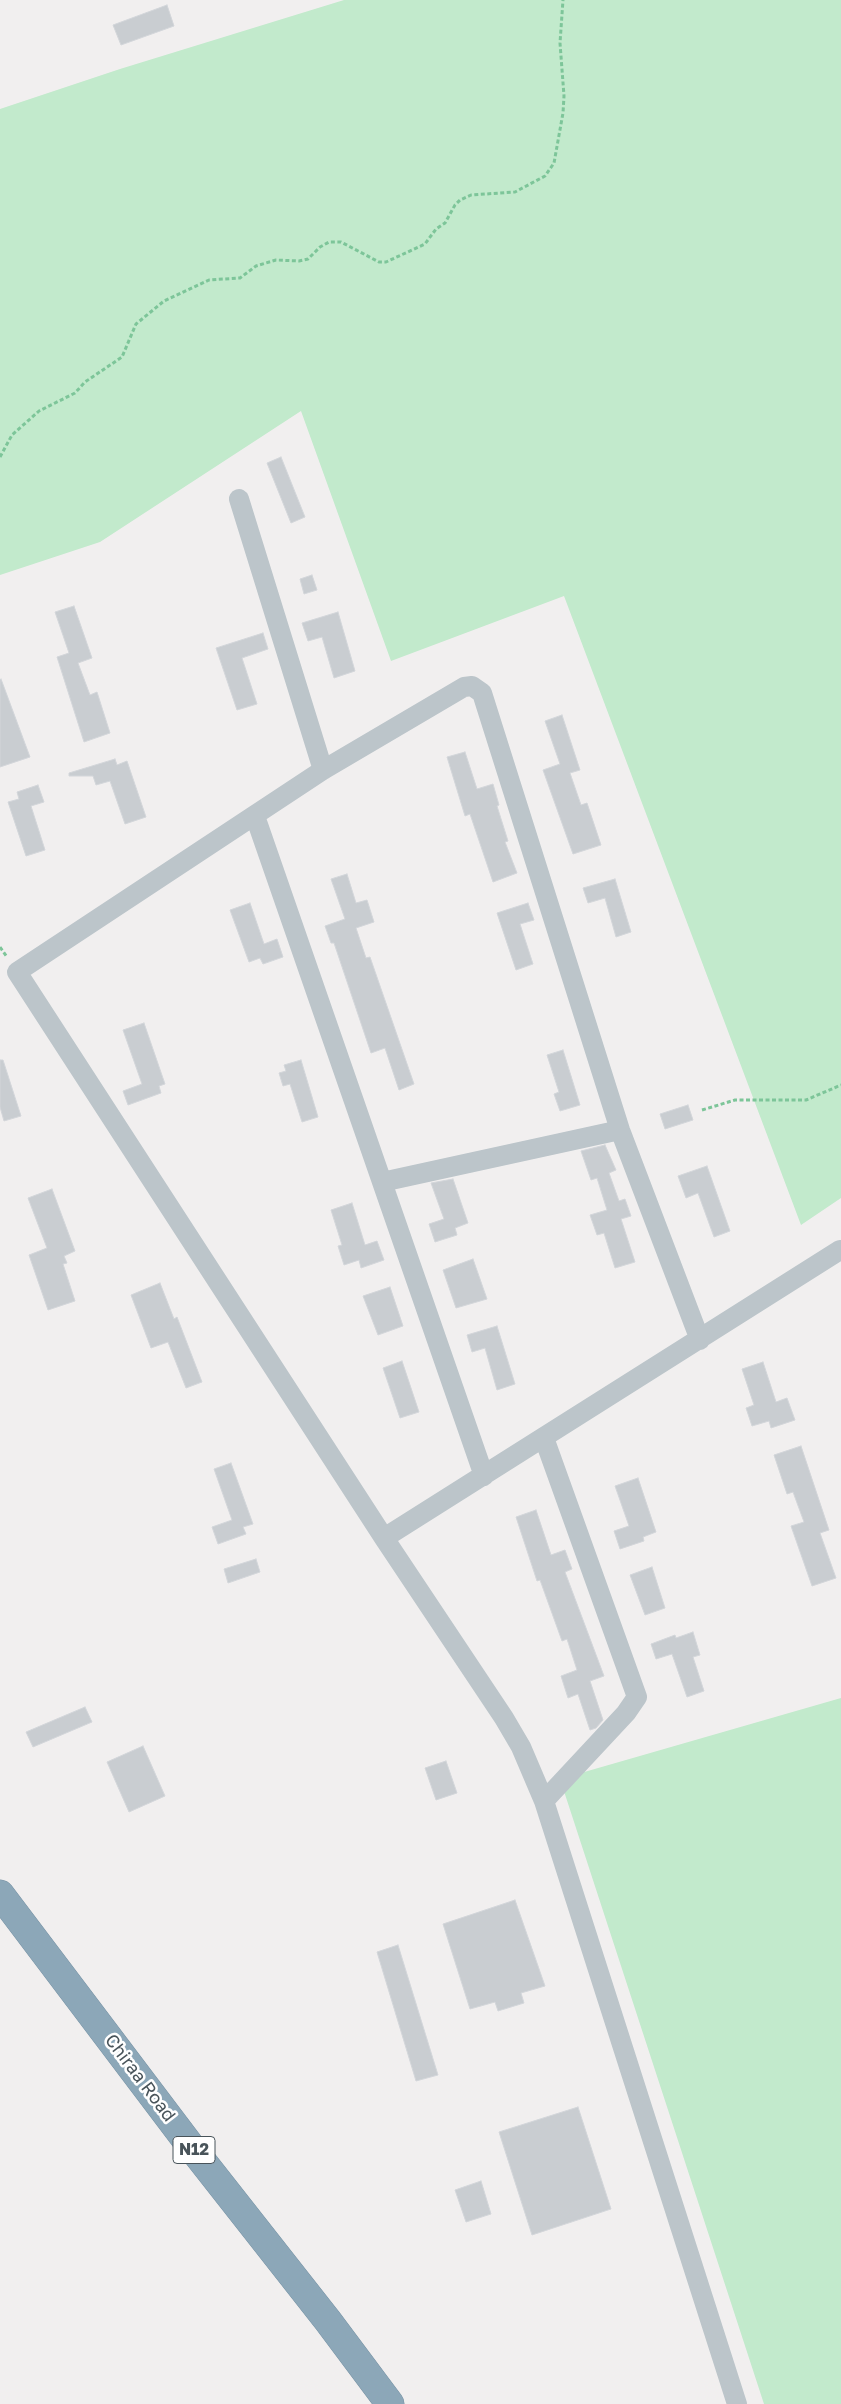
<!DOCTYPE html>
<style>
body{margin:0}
canvas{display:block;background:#f1efef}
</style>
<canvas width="841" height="2404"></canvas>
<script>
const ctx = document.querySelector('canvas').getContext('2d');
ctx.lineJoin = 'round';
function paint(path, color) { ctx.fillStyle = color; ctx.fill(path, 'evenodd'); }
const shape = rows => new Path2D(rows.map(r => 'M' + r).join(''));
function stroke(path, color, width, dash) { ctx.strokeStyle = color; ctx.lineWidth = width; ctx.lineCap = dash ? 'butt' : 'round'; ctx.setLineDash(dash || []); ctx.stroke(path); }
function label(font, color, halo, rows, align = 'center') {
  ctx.font = font + ' "Golos Text",sans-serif'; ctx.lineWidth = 5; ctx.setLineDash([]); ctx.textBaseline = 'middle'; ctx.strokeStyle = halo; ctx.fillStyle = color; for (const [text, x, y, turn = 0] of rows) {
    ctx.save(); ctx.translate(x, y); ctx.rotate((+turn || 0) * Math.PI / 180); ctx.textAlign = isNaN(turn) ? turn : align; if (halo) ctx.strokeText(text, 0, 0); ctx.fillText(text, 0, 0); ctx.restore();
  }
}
const green = shape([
 [344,0,841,0,841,1198,801,1225,564,596,391,661,301,411,100,542,0,575,0,109,120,69],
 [841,1698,841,2404,764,2404,560,1779]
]);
const building = shape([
 [167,5,174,26,121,45,113,25,167,5],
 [281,457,305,517,291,523,267,463,281,457],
 [312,575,317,590,304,594,300,579,312,575],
 [74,606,92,658,78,663,90,695,97,692,110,733,84,742,57,657,69,653,55,612,74,606],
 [338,612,355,671,334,678,322,637,308,641,302,623,338,612],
 [263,633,268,649,242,658,257,704,237,710,216,648,263,633],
 [1,679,30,757,0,767,0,680,1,679],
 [562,715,580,770,570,773,581,805,587,803,601,845,573,854,543,770,560,764,545,721,562,715],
 [465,752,477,789,493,784,499,805,497,806,508,841,505,842,517,873,493,882,470,814,465,816,447,757,465,752],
 [115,759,117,765,127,761,146,817,125,824,110,781,96,785,93,776,69,776,69,773,115,759],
 [38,785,44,802,31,806,45,850,26,856,8,802,19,799,17,792,38,785],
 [347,874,356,903,367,900,374,922,356,928,366,958,370,957,414,1084,399,1090,385,1048,371,1053,334,943,331,943,325,926,345,919,331,879,347,874],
 [615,879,631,932,616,937,605,898,588,903,583,888,615,879],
 [250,903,264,944,277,939,283,957,263,964,260,958,249,962,230,910,250,903],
 [528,903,534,920,520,924,533,964,516,970,497,913,528,903],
 [144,1023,165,1084,159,1086,161,1093,128,1105,123,1091,142,1084,123,1030,144,1023],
 [563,1050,580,1105,560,1111,554,1094,559,1092,547,1055,563,1050],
 [0,1060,3,1060,21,1116,4,1121,0,1107,0,1060],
 [301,1060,318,1117,302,1122,290,1084,283,1086,279,1073,286,1071,284,1065,301,1060],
 [688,1105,693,1120,665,1129,660,1114,688,1105],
 [605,1145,616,1170,609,1173,619,1201,625,1199,631,1216,621,1219,635,1262,615,1268,604,1233,597,1235,590,1215,607,1210,597,1178,591,1180,581,1151,605,1145],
 [707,1166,730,1231,714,1237,698,1193,686,1198,678,1176,707,1166],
 [453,1179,468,1223,455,1228,457,1235,435,1242,429,1224,444,1219,431,1183,453,1179],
 [52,1189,75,1251,64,1256,67,1263,63,1264,75,1301,48,1310,29,1255,47,1248,28,1198,52,1189],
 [352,1203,365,1245,377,1241,384,1260,361,1268,359,1260,344,1265,338,1246,342,1245,331,1210,352,1203],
 [473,1259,487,1299,456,1308,443,1270,473,1259],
 [160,1283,174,1319,177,1317,202,1382,186,1388,168,1342,151,1348,131,1295,160,1283],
 [390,1287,403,1326,378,1335,363,1296,390,1287],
 [497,1326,515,1384,497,1390,485,1348,472,1352,467,1335,497,1326],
 [402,1361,419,1412,400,1418,383,1368,402,1361],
 [763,1362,776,1402,787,1398,795,1420,771,1428,769,1421,752,1426,746,1408,754,1405,742,1369,763,1362],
 [801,1446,829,1530,820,1533,836,1578,812,1586,791,1526,804,1522,793,1492,787,1494,774,1455,801,1446],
 [231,1463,253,1524,243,1527,246,1534,218,1544,212,1527,232,1520,214,1469,231,1463],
 [638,1478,656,1532,643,1537,644,1541,620,1549,614,1531,629,1526,615,1486,638,1478],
 [536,1510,551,1555,565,1550,572,1569,565,1572,604,1676,590,1681,603,1720,596,1728,590,1730,578,1694,568,1698,561,1676,577,1670,567,1639,562,1641,540,1580,537,1581,516,1517,536,1510],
 [256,1559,260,1572,228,1583,224,1569,256,1559],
 [652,1567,665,1608,645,1615,630,1575,652,1567],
 [693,1632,700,1655,693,1657,704,1691,687,1697,672,1654,656,1659,651,1644,675,1635,676,1638,693,1632],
 [85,1707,92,1722,33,1747,26,1732,85,1707],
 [143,1746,165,1796,129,1812,107,1762,143,1746],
 [446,1761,457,1793,436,1800,425,1768,446,1761],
 [515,1900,545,1986,521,1993,524,2003,498,2011,495,2002,470,2009,443,1924,515,1900],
 [398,1945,438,2075,416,2081,377,1952,398,1945],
 [578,2107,611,2209,532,2235,499,2132,578,2107],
 [481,2181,491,2214,466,2222,455,2190,481,2181]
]);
const path = shape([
 [0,457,12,435,39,411,75,393,85,382,122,357,136,324,164,301,209,280,240,278,256,266,276,260,299,261,308,259,320,247,329,242,341,242,379,262,386,262,425,244,436,229,445,223,455,205,460,200,471,195,515,192,545,176,554,163,563,113,564,96,560,43,563,0],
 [0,947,7,957],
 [702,1110,735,1100,806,1100,841,1085]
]);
const minor = shape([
 [239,499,323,770],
 [255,816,484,1476],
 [382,1182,620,1130],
 [700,1340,620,1130,482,693,472,686,464,687,323,770,17,972,384,1538,504,1718,521,1747,544,1801,737,2404],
 [384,1538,840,1250],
 [544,1801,626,1713,637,1697,544,1438]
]);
const highway = shape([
 [0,1894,192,2148,328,2321,390,2404]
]);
const shields = [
 [194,2150,42]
];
const shieldNames = [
 ["N12",194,2150]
];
const streetNames = [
 ["Chiraa Road",140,2078,53]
];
paint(green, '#c2eacc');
paint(building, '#c9cdd1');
stroke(building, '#d3d6da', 1);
stroke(highway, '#7792a4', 29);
stroke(path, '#7dc599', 3, [4, 2.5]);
stroke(minor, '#bcc5ca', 20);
stroke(highway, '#8ca7b8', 28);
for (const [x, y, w] of shields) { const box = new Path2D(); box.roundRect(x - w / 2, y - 13.5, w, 27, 4); ctx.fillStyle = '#fff'; ctx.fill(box); stroke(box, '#49545a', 1); }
label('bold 16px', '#49545a', null, shieldNames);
label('18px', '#49545a', '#fff', streetNames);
</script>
